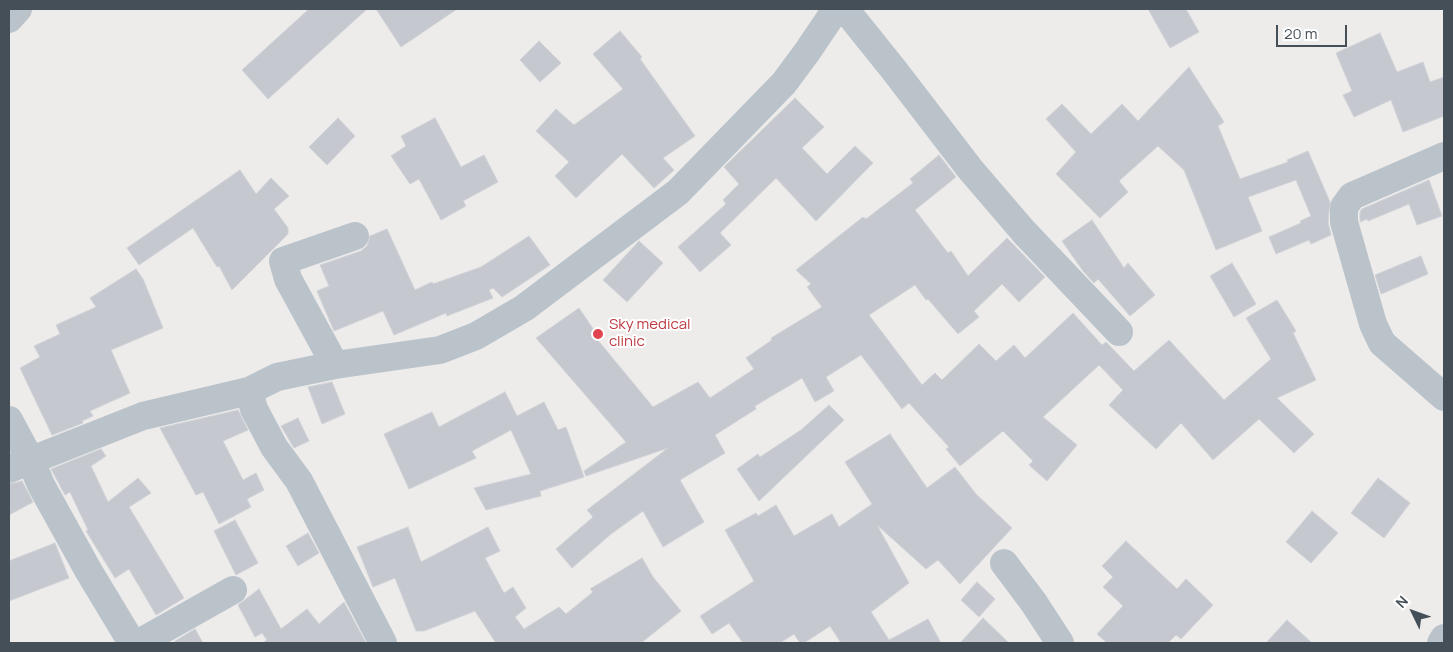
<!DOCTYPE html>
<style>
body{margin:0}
#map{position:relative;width:1453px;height:652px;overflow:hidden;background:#eeebeb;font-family:Manrope,sans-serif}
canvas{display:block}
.frame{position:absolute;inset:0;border:10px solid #454f57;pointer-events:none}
.north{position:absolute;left:1388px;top:587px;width:50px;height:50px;-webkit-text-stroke:4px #fff;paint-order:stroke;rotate:312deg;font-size:14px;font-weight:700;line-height:20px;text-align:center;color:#454f57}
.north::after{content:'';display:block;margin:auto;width:18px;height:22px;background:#454f57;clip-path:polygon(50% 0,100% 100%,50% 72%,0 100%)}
.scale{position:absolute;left:1276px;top:25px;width:71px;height:22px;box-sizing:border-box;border:2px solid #454f57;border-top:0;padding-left:6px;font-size:15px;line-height:18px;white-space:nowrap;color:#454f57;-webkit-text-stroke:4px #fff;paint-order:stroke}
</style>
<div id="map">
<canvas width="1453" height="652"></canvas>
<div class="frame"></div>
<div class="north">N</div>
<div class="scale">20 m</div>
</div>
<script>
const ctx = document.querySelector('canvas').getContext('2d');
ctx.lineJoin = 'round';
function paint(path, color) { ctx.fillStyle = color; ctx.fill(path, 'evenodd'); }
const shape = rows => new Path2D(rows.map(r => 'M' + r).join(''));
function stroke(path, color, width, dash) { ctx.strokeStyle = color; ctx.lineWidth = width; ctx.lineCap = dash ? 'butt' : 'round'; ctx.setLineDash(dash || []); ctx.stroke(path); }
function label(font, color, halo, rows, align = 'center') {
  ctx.font = font + ' Manrope,sans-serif'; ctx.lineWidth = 4; ctx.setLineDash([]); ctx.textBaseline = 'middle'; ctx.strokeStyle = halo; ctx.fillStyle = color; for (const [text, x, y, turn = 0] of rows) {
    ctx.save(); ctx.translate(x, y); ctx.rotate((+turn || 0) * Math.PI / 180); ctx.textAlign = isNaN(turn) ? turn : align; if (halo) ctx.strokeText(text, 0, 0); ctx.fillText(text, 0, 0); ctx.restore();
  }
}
const building = shape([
 [309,9,367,9,268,99,242,70,309,9],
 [376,9,457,9,401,47,376,9],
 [1148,9,1186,9,1199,32,1170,48,1148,9],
 [620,31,642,57,640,59,695,136,663,158,674,170,654,188,622,154,576,198,555,176,569,162,536,131,556,109,574,125,623,89,593,54,620,31],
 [1380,33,1397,72,1423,62,1430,82,1444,77,1444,116,1403,132,1391,100,1354,117,1343,95,1352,91,1336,53,1380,33],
 [539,41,561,63,540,82,520,60,539,41],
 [1189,67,1224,122,1218,126,1240,179,1288,162,1287,160,1308,151,1330,202,1328,222,1331,235,1311,244,1309,240,1276,254,1269,237,1301,223,1300,221,1311,216,1296,180,1248,197,1262,231,1216,250,1184,170,1158,146,1119,181,1128,192,1100,218,1056,174,1076,152,1046,119,1062,104,1091,134,1122,104,1138,121,1189,67],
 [795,98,824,127,802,148,827,174,855,146,873,163,816,221,776,178,720,233,731,245,700,272,678,247,726,204,723,200,739,184,724,167,795,98],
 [338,118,355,136,327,165,309,147,338,118],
 [435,118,461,167,484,155,498,182,463,201,466,206,441,220,419,179,410,184,391,156,406,146,401,136,435,118],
 [939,155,956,177,915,210,948,253,951,251,968,276,1007,238,1045,277,1019,302,1002,284,974,311,979,317,958,334,928,299,926,300,915,285,869,315,922,385,935,373,942,380,979,344,996,361,1014,345,1025,358,1073,313,1102,345,1106,342,1134,371,1169,340,1224,400,1271,359,1246,318,1277,300,1296,331,1293,333,1316,380,1277,398,1314,434,1294,453,1259,419,1213,460,1181,423,1156,449,1109,405,1123,390,1099,365,1043,417,1077,445,1047,481,1029,465,1033,461,1003,431,960,466,946,449,949,447,909,403,902,409,861,355,826,377,834,391,815,402,802,378,755,406,756,409,715,435,725,453,680,480,704,522,663,547,643,511,611,534,572,568,556,549,593,517,587,510,668,448,586,476,584,471,626,442,536,338,579,308,598,336,596,338,653,407,698,382,710,398,754,369,746,358,772,340,771,338,822,307,807,287,811,284,796,270,863,217,866,219,913,183,910,179,939,155],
 [240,170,256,194,271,178,289,196,274,209,288,228,288,234,232,290,219,266,217,267,193,228,139,265,127,248,240,170],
 [1429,180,1442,216,1417,225,1409,204,1368,221,1367,219,1360,222,1360,212,1362,209,1429,180],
 [1092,220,1124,268,1128,263,1155,295,1130,316,1098,279,1094,283,1083,271,1062,241,1092,220],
 [387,229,415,290,432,282,433,284,481,267,529,236,550,265,502,297,493,288,489,290,493,298,447,316,446,313,394,335,383,311,334,331,317,291,329,286,320,265,361,251,367,246,370,236,387,229],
 [639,241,663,263,627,302,603,280,639,241],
 [1421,256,1428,274,1381,294,1375,275,1421,256],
 [1232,263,1256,304,1234,317,1210,276,1232,263],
 [136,269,143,279,163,328,111,350,130,393,90,411,93,416,82,421,83,423,52,435,20,368,40,357,34,346,60,334,56,325,96,307,90,298,136,269],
 [332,382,345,414,322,424,308,387,332,382],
 [505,392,517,416,544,402,558,430,566,427,584,477,540,491,541,496,486,510,474,488,531,474,511,430,472,451,476,458,409,489,384,434,432,412,439,427,505,392],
 [829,405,844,420,759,501,737,469,758,454,760,457,801,430,829,405],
 [238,410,248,430,223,441,243,480,256,473,264,490,247,499,251,507,219,524,203,492,196,495,160,428,238,410],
 [298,418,309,441,294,448,281,426,298,418],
 [890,434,927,488,955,467,976,494,1012,528,960,584,938,560,926,569,877,525,909,583,871,612,889,640,928,619,941,643,841,643,830,626,804,643,800,643,794,634,780,643,743,643,729,623,712,634,700,616,754,581,725,530,756,513,758,516,776,505,794,536,832,514,839,527,872,504,845,462,890,434],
 [101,449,106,456,91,466,108,502,138,478,151,493,129,507,184,598,156,615,129,569,115,578,86,531,88,530,70,492,65,495,51,469,101,449],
 [1378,478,1410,503,1384,538,1351,513,1378,478],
 [22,481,33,502,9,515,9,484,22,481],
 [1312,511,1338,533,1311,563,1286,542,1312,511],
 [235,520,258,563,236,575,214,531,235,520],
 [408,527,421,562,488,527,500,551,485,558,504,593,513,587,526,608,515,617,524,629,559,607,566,614,593,592,590,589,642,558,653,577,681,611,641,643,496,643,475,611,424,631,416,631,395,578,373,587,357,547,408,527],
 [308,533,319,553,298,566,286,546,308,533],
 [1126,541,1177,589,1186,579,1213,605,1181,639,1176,635,1168,643,1107,643,1097,634,1123,606,1103,587,1113,577,1102,566,1126,541],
 [55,543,69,578,9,601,9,561,55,543],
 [977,582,995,599,979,617,961,600,977,582],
 [259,589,281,629,307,609,319,624,344,602,366,643,262,643,267,640,262,633,255,637,238,605,259,589],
 [983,618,1009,643,960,643,983,618],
 [1287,620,1312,643,1266,643,1287,620],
 [195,629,203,643,176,643,175,641,195,629]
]);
const minor = shape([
 [845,9,894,70,970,169,1024,232,1119,332],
 [9,19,18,9],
 [1444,156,1352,196,1344,207,1344,222,1373,324,1382,343,1444,397],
 [335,365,288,279,283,261,355,236],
 [249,391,254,409,274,447,299,481,383,643],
 [9,420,31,461,41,485,88,570,132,643],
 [9,469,143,416,249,391,277,377,335,365,440,350,476,336,524,308,678,192,784,83,807,52,836,9],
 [1004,563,1034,603,1060,643],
 [139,643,233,590],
 [1441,643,1444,638]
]);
const markers = [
 [598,334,6,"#e0444e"]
];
const healthNames = [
 ["Sky medical",609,325],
 ["clinic",609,342]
];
paint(building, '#c5c8ce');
stroke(building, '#cfd2d7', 1);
stroke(minor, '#bac3ca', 28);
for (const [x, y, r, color] of markers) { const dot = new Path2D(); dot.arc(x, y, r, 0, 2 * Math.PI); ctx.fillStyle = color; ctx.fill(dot); stroke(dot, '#fff', 2); }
label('15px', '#be3a42', '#fff', healthNames, 'left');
</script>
